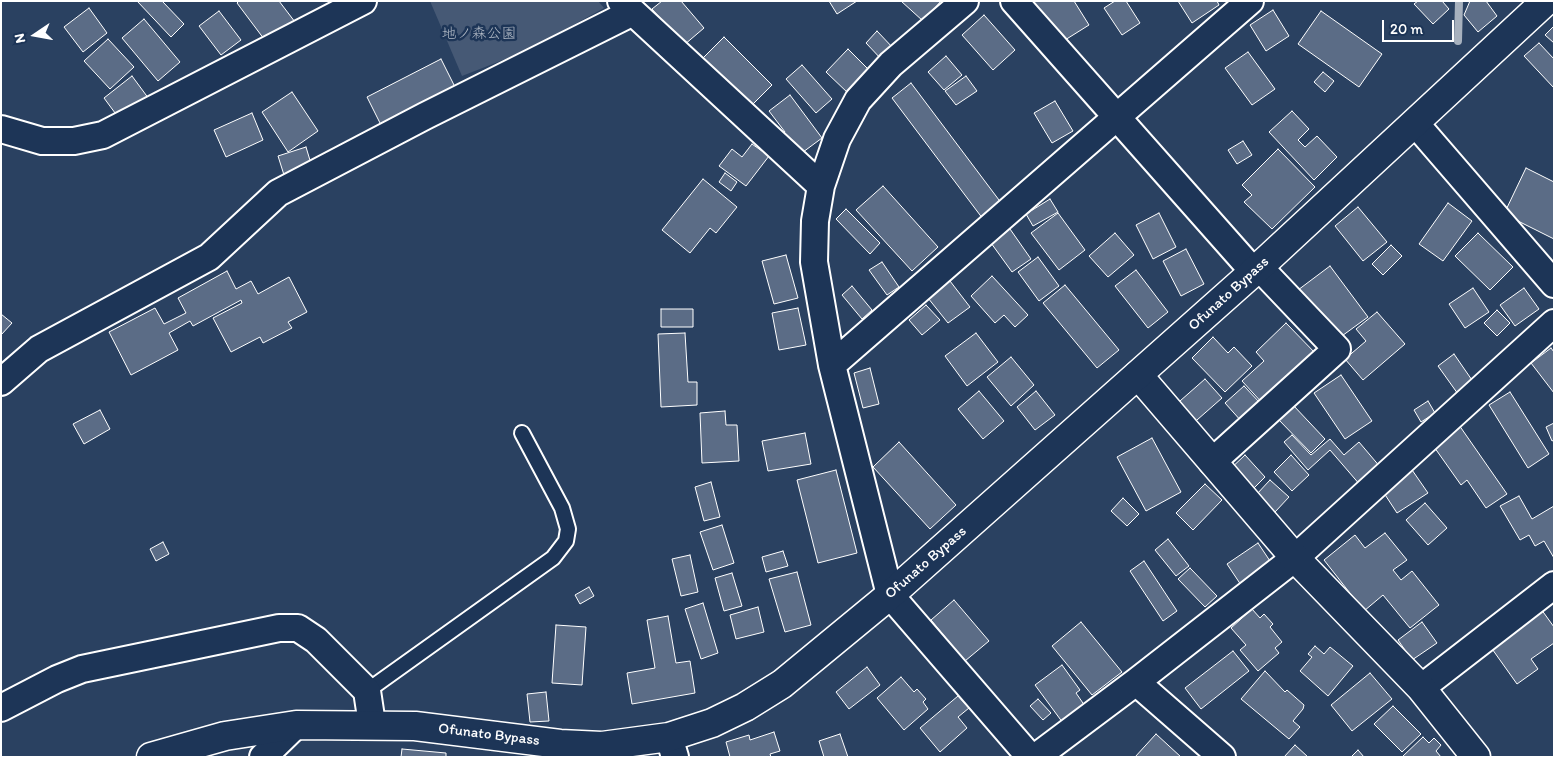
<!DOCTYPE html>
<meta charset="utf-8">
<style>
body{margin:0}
#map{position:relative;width:1555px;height:758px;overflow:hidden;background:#2a4161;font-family:Itim,sans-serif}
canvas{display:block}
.frame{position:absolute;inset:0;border:2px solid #fff;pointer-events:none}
.north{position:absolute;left:10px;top:10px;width:50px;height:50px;-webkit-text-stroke:4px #1d3557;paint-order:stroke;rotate:258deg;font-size:14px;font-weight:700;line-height:20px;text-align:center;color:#fff}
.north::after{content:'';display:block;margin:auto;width:18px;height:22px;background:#fff;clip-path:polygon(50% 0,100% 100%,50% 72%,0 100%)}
.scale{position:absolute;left:1382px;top:20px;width:72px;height:22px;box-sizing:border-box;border:2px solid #fff;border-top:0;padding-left:6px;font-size:15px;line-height:18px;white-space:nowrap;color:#fff;-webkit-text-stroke:4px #1d3557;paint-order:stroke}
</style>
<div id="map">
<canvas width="1555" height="758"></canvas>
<div class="frame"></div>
<div class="north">N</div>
<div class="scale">20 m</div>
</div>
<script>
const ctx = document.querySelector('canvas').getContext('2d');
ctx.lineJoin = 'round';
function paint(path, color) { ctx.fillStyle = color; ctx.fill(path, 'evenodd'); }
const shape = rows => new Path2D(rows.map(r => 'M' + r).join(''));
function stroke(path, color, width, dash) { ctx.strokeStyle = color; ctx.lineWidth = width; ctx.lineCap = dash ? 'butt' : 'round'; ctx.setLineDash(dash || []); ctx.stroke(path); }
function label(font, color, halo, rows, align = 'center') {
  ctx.font = font + ' Itim,"Klee One",sans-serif'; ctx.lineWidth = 5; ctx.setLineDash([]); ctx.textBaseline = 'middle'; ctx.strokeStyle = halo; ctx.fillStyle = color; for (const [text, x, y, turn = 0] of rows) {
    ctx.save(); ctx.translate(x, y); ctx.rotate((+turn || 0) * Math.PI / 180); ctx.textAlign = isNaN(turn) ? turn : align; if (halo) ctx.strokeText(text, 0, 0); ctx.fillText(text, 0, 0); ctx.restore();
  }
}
const green = shape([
 [430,1,598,1,604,8,526,51,462,76]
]);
const stream = shape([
 [1458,41,1459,1]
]);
const building = shape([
 [137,1,162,1,184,24,171,37,137,1],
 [239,1,279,1,295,22,267,43,237,3,239,1],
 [662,1,681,1,704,28,684,45,652,9,662,1],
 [829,1,857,1,837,14,829,1],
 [901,1,941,1,923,21,901,1],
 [1029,1,1074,1,1089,25,1057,45,1029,1],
 [1115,1,1126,1,1140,23,1122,35,1104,8,1115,1],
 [1178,1,1217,1,1219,5,1192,23,1178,1],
 [1418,1,1442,1,1449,9,1433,24,1414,4,1418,1],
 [1470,1,1486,1,1497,16,1478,32,1464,15,1470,1],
 [89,8,107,33,83,52,64,27,89,8],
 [1273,10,1289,36,1266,51,1250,25,1273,10],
 [219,11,241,40,221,55,199,26,219,11],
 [1321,11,1382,54,1359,87,1298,44,1321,11],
 [984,15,1015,50,993,70,962,35,984,15],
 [144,19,180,62,158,81,122,38,144,19],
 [1554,26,1554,43,1545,35,1554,26],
 [877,31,894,49,883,61,866,43,877,31],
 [724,37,772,85,748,109,700,61,724,37],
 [108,39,134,67,110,89,84,61,108,39],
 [1539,43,1554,59,1554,88,1524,56,1539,43],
 [848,49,871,72,849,94,826,72,848,49],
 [1248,52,1275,89,1252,105,1225,68,1248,52],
 [946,56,962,75,944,90,928,72,946,56],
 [441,59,456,89,382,127,367,97,441,59],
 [802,65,832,99,816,113,786,79,802,65],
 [1323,72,1334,81,1325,92,1314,82,1323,72],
 [132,76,149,99,121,121,104,98,132,76],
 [966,76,977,91,956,105,945,91,966,76],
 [911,83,1002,204,983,219,892,98,911,83],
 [292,92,318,131,288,152,262,112,292,92],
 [790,95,822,138,795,158,779,136,785,132,769,111,790,95],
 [1055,101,1073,131,1052,143,1034,113,1055,101],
 [1292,111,1309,129,1298,140,1305,147,1317,136,1337,157,1314,180,1269,132,1292,111],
 [252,113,263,140,226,157,214,130,252,113],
 [1243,141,1252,155,1237,164,1228,150,1243,141],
 [752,144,769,156,746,186,719,166,732,149,742,157,752,144],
 [306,147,312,167,284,175,278,156,306,147],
 [1278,149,1315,187,1272,229,1244,202,1252,195,1242,185,1278,149],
 [1526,168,1554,182,1554,239,1504,214,1526,168],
 [725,173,737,182,731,191,719,182,725,173],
 [703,179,737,207,716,233,710,228,690,253,662,230,703,179],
 [883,186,938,247,912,271,856,210,883,186],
 [1050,199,1058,212,1033,226,1026,214,1050,199],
 [1448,203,1472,221,1443,261,1419,244,1448,203],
 [1358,207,1387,242,1363,261,1335,226,1358,207],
 [846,209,880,243,870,254,836,219,846,209],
 [1058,213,1085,250,1059,270,1031,233,1058,213],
 [1159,213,1176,247,1153,259,1136,225,1159,213],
 [1010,229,1031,259,1012,272,991,243,1010,229],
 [1115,233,1134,255,1108,277,1089,256,1115,233],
 [1478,233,1513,267,1490,290,1455,256,1478,233],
 [1391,245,1402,256,1383,275,1372,264,1391,245],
 [1186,249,1204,284,1181,296,1163,261,1186,249],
 [786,255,798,298,774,304,762,261,786,255],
 [1038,257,1059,286,1039,301,1018,272,1038,257],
 [882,262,899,287,887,295,869,270,882,262],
 [1330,266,1368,317,1335,341,1298,290,1330,266],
 [1136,270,1168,312,1148,328,1115,286,1136,270],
 [227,271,236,289,251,281,258,294,289,277,307,312,288,322,292,328,263,343,260,337,231,352,213,318,242,303,241,300,193,326,190,321,169,333,178,350,131,375,109,332,155,308,164,324,186,313,178,298,227,271],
 [992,276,1028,315,1015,327,1004,315,995,323,971,296,992,276],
 [950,281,970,307,948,323,928,298,950,281],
 [1065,285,1119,350,1097,368,1043,303,1065,285],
 [852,286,872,310,862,319,842,295,852,286],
 [1473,288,1489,312,1465,328,1449,304,1473,288],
 [1524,288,1539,309,1515,326,1500,305,1524,288],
 [926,305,940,320,922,335,909,320,926,305],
 [798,308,806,345,779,350,772,313,798,308],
 [661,309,693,309,693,327,661,327,661,309],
 [1497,310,1510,323,1497,336,1484,323,1497,310],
 [1377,312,1405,344,1363,380,1345,359,1366,341,1356,329,1377,312],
 [1,314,12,323,1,335,1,314],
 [1286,323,1318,356,1265,406,1242,381,1264,361,1256,352,1286,323],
 [685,333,688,382,697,382,697,405,661,407,658,334,685,333],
 [976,333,998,362,967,386,945,356,976,333],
 [1213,337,1228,353,1234,347,1252,366,1225,392,1192,358,1213,337],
 [1551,348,1554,352,1554,393,1531,363,1551,348],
 [1454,354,1474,383,1458,394,1438,366,1454,354],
 [1011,357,1034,385,1011,406,987,377,1011,357],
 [870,368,879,404,863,408,854,373,870,368],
 [1341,375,1372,421,1345,439,1314,393,1341,375],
 [1205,379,1222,398,1189,427,1172,408,1205,379],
 [1244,386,1261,404,1242,422,1225,403,1244,386],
 [979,391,1004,421,983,439,958,409,979,391],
 [1036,391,1055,415,1035,430,1017,407,1036,391],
 [1510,392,1549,454,1528,468,1489,405,1510,392],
 [1428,401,1435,413,1421,422,1414,410,1428,401],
 [1293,405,1325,439,1311,453,1278,419,1293,405],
 [100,410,110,429,84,444,73,424,100,410],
 [725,411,726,425,737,425,739,461,702,463,700,413,725,411],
 [1554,423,1554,440,1552,441,1546,427,1554,423],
 [1459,425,1507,494,1486,508,1467,480,1461,485,1432,444,1459,425],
 [805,433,811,464,768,471,762,441,805,433],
 [1292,435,1311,455,1330,439,1344,455,1359,442,1381,468,1361,486,1330,450,1308,470,1284,442,1292,435],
 [1152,438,1181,492,1146,511,1117,457,1152,438],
 [899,442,956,505,930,529,873,467,899,442],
 [1245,455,1265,477,1248,494,1227,472,1245,455],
 [1291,455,1309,475,1292,491,1274,472,1291,455],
 [1410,467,1428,493,1397,513,1380,487,1410,467],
 [836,470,857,553,818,563,797,480,836,470],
 [1270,480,1289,497,1275,512,1256,495,1270,480],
 [711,482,720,517,704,521,695,487,711,482],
 [1205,484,1222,500,1193,530,1176,513,1205,484],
 [1519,496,1532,519,1554,506,1554,558,1544,541,1535,546,1529,535,1520,540,1500,506,1519,496],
 [1123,498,1139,514,1127,526,1111,511,1123,498],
 [1425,503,1447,528,1428,545,1406,520,1425,503],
 [722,525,734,563,713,570,700,532,722,525],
 [1385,533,1407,560,1393,570,1401,580,1412,571,1439,605,1410,628,1383,595,1364,611,1324,560,1355,535,1365,548,1385,533],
 [1168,539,1189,566,1176,576,1155,550,1168,539],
 [163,542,169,554,156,561,150,549,163,542],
 [1258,543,1274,567,1243,588,1227,564,1258,543],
 [783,551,788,566,766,572,762,557,783,551],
 [690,555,698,592,681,596,672,559,690,555],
 [1144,561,1177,611,1163,621,1130,571,1144,561],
 [1190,568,1217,596,1205,607,1178,579,1190,568],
 [797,572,811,625,785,632,769,579,797,572],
 [732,573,742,606,724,611,715,578,732,573],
 [589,587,594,596,580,604,575,595,589,587],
 [954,600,989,641,965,661,931,620,954,600],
 [703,603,718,653,701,659,685,609,703,603],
 [758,607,764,632,736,639,730,615,758,607],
 [1252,609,1260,618,1264,614,1273,624,1270,627,1282,642,1275,648,1279,653,1258,671,1240,650,1246,645,1231,628,1252,609],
 [1541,609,1554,627,1554,643,1531,659,1538,669,1517,684,1490,646,1541,609],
 [668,616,676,663,690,661,695,693,632,704,627,673,655,668,647,620,668,616],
 [1081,622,1122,672,1092,695,1052,646,1081,622],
 [1422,622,1437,643,1412,660,1398,640,1422,622],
 [556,625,586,627,582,685,552,683,556,625],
 [1315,646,1324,654,1330,647,1353,666,1328,696,1300,671,1312,657,1308,654,1315,646],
 [1233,651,1249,671,1201,709,1185,688,1233,651],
 [1062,665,1080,690,1076,693,1085,706,1063,723,1035,685,1062,665],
 [867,667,880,685,849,709,836,692,867,667],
 [1265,671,1285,692,1287,690,1304,705,1303,709,1293,721,1300,727,1289,739,1241,699,1265,671],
 [1370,673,1392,699,1352,731,1331,705,1370,673],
 [901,677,914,692,917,689,926,699,923,702,928,709,904,730,877,698,901,677],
 [546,692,549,721,530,722,527,694,546,692],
 [958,696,969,708,958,717,967,728,940,752,920,728,958,696],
 [1038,699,1051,713,1043,720,1030,706,1038,699],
 [1393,706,1421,734,1402,752,1374,724,1393,706],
 [774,732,780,751,770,754,771,757,730,757,726,742,749,735,750,740,774,732],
 [840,734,848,757,824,757,819,741,840,734],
 [1156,734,1181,757,1135,757,1156,734],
 [1423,737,1429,743,1434,738,1441,745,1436,751,1441,757,1402,757,1423,737],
 [1295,745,1308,757,1284,757,1295,745],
 [402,749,446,753,446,757,401,757,402,749],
 [1358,750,1364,757,1351,757,1358,750]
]);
const service = shape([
 [367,691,553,558,566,541,568,529,562,508,522,433]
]);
const minor = shape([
 [621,1,821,186],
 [965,1,891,64,858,100,837,139,821,186,815,221,814,262,832,365,890,595,1030,757],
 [1014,1,1254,272],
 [1415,123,1554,284],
 [1,129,42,141,74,141,103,135,363,1],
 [832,365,1250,1],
 [1,382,39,349,209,257,278,193,425,116,633,12],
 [1212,462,1337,349,1259,267],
 [1136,682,1222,757],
 [1421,688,1554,585],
 [1,708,57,679,82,669,279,628,298,628,316,640,367,691,372,724],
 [669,737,675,757],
 [263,757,296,725],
 [1036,757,1136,682,1295,558,1554,323]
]);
const tertiary = shape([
 [1138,375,1295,558,1421,688,1476,757]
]);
const trunk = shape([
 [151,757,225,736,296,725,415,726,560,744,602,746,669,737,712,723,745,707,782,684,890,595,1259,267,1546,1]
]);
const parkNames = [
 ["地ノ森公園",479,34]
];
const streetNames = [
 ["Ofunato Bypass",1229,294,-42],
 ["Ofunato Bypass",926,563,-41],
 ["Ofunato Bypass",489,735,7]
];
paint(green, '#465975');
stroke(stream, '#a7b1be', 8);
paint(building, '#5b6c86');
stroke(building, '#fff', 1);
stroke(service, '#fff', 18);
stroke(minor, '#fff', 30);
stroke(tertiary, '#fff', 31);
stroke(trunk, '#fff', 31);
stroke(service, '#1d3557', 14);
stroke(minor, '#1d3557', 26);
stroke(tertiary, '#1d3557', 28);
stroke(trunk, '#1d3557', 28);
label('15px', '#b5bdc8', '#1d3557', parkNames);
label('15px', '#fff', '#1d3557', streetNames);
</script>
